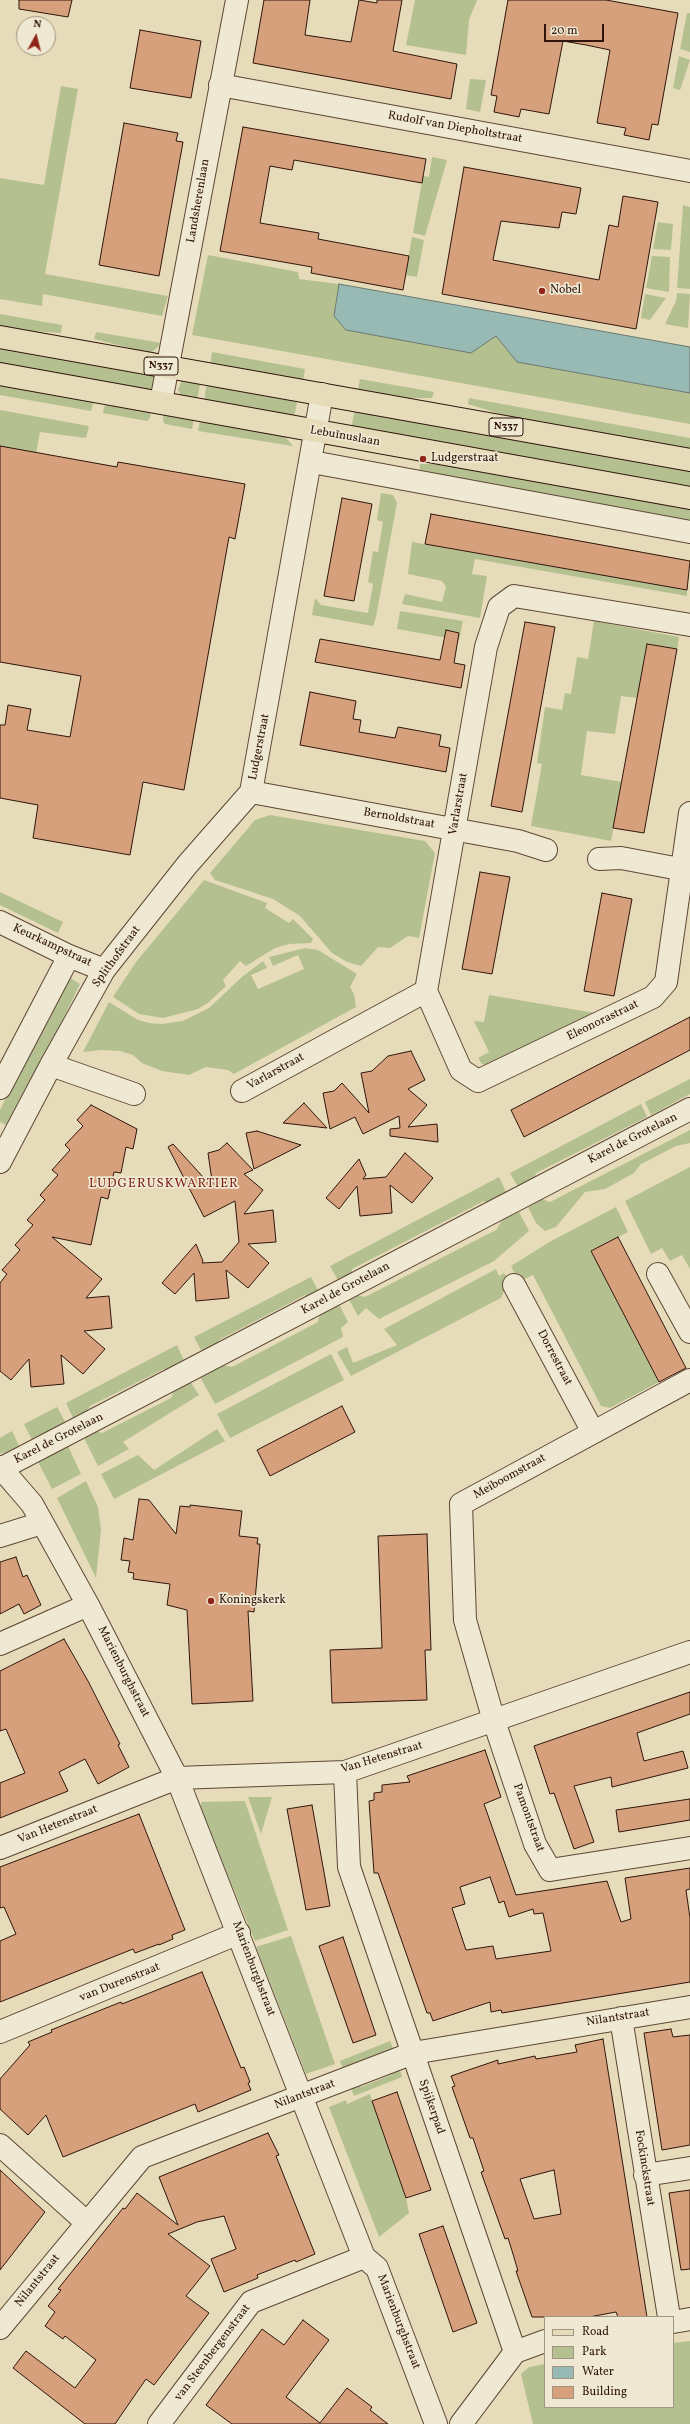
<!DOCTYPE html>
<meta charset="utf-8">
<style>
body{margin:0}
#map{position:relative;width:690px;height:2424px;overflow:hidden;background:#e7dcb9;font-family:Vollkorn,serif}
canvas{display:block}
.legend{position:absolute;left:544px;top:2316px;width:130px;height:92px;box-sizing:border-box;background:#efe8d2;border:1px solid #a29482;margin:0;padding:5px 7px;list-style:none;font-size:12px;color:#2f150b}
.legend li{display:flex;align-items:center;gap:8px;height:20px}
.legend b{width:20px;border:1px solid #a29482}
.north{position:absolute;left:16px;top:16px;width:40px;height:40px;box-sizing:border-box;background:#efe8d2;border:1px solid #a29482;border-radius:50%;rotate:7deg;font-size:11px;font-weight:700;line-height:16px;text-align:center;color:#2f150b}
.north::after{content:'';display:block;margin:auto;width:14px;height:18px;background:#8f2418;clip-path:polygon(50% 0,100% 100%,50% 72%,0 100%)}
.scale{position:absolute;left:544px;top:24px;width:60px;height:18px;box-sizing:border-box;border:2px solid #2f150b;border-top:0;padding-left:5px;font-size:12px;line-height:14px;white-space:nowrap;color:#2f150b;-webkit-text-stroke:3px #efe8d2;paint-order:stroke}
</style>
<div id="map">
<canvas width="690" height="2424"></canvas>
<ul class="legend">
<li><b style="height:5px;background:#e7dcb9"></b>Road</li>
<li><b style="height:11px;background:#b5c090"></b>Park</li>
<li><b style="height:11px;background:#97bab5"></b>Water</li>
<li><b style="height:11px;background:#d6a07c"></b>Building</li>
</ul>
<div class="north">N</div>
<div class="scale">20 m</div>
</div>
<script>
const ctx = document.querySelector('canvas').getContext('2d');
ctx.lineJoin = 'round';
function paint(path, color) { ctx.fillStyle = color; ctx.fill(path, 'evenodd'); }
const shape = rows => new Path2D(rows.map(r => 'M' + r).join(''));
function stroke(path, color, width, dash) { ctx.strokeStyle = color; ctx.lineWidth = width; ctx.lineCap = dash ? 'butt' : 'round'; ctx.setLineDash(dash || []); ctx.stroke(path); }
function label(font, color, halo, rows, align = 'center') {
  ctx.font = font + ' Vollkorn,serif'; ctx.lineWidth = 3.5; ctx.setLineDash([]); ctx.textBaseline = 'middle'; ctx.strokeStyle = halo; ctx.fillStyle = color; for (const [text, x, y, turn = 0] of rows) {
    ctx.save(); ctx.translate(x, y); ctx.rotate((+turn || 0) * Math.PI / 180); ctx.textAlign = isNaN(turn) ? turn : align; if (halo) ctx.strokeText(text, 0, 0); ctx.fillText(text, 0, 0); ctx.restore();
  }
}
const green = shape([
 [415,0,477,0,469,20,466,55,406,45],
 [687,13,690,13,690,52,680,49],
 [679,56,690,60,680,90,673,88],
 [470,79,486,80,480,112,466,109],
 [61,86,78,89,45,274,168,296,162,316,43,294,42,306,0,299,0,178,44,185],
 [432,157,447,160,425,236,413,233,423,176,429,177],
 [683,205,690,207,690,289,677,288],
 [658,222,673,224,671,250,653,249],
 [412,237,424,240,417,277,405,275],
 [208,255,298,272,299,279,339,284,334,316,496,336,517,362,690,393,690,424,192,335],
 [652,256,670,257,669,292,646,288],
 [677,293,690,294,688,328,665,324,676,301],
 [645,294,666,298,650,320,641,318],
 [0,314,62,325,61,333,0,329],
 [96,332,162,343,151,353,132,353,130,348,94,339],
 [0,343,147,370,155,379,153,387,145,393,0,366],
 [212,352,305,369,303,382,210,367],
 [0,379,89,398,93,404,91,411,0,395],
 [201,379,197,401,183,398,180,394,178,390,182,380],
 [360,379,434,392,432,398,387,398,357,394],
 [207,380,298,396,294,419,204,403],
 [469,398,690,438,690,453,536,425,468,404],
 [109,402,152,407,150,418,147,421,103,413,104,407],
 [355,407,690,468,690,490,351,430],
 [164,409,195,414,192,429,165,424,163,421],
 [0,410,89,426,86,438,40,432,6,620,0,618],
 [201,416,280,431,293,446,198,431],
 [420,464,467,464,690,503,690,522,419,473],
 [381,493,393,495,397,503,376,617,373,626,312,615,315,598,321,605,368,613,373,584,368,582,373,551,378,552,383,522,377,520],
 [412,542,687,590,687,596,475,559,472,574,487,576,480,618,402,604,405,594,442,602,446,587,442,581,408,574],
 [400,611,463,621,459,640,397,629],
 [594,621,679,637,677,649,647,644,637,698,621,696,615,734,587,731,581,775,622,782,611,841,531,826,542,764,537,763,545,707,562,710,565,693,571,694,577,657,588,659],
 [270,815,425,841,435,853,419,938,408,936,390,948,378,947,361,966,347,962,332,953,300,916,273,899,215,880,210,873,255,820],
 [204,880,267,903,265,908,289,923,293,919,313,939,311,943,289,944,275,948,246,966,240,961,223,980,226,986,209,1002,198,1009,163,1018,139,1014,113,997,136,962],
 [0,892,63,922,58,933,0,905],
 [305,948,318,950,357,974,350,987,354,994,356,1007,234,1074,228,1070,206,1067,189,1075,162,1071,142,1063,133,1055,120,1051,101,1050,83,1052,109,1002,138,1020,149,1023,162,1024,183,1021,209,1008,243,976,263,961,267,968,251,975,258,989,304,969,298,955,273,966,269,957],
 [67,976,80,984,10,1127,0,1122,0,1110],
 [489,995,595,1013,489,1066,482,1064,478,1058,489,1052,474,1021,484,1022],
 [690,1079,690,1094,651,1115,645,1102],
 [641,1104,647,1117,536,1173,534,1181,520,1190,510,1173],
 [690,1130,690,1143,676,1146,641,1164,634,1173,605,1189,585,1192,556,1227,545,1231,536,1223,528,1207,542,1199,550,1202],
 [690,1167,690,1269,682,1255,670,1261,662,1248,651,1254,625,1201],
 [499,1177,508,1196,490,1205,484,1201,352,1269,351,1276,340,1284,330,1266],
 [616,1207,628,1232,591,1251,659,1382,610,1408,601,1406,533,1275,519,1282,511,1266,551,1241],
 [519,1212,529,1231,494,1261,379,1319,366,1308,358,1316,349,1300,357,1295,365,1297,496,1230,502,1220],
 [496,1269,499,1276,504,1273,509,1280,501,1298,351,1376,337,1352,347,1347,353,1363,397,1345,384,1329],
 [311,1277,320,1294,309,1299,305,1295,219,1340,219,1345,203,1354,194,1337],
 [339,1304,348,1322,341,1328,343,1337,215,1404,200,1377,222,1365,232,1367,318,1322,320,1313],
 [177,1345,185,1363,167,1372,164,1369,90,1406,86,1414,74,1420,66,1403],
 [331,1354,344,1380,230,1438,217,1414],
 [190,1381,199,1395,123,1442,129,1449,98,1466,84,1438,93,1430,102,1433,171,1398,175,1388],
 [57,1407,67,1425,33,1442,24,1424],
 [217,1429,225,1441,114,1499,101,1474,138,1455,154,1470],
 [12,1431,20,1448,0,1454,0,1438],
 [68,1446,81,1474,52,1489,38,1462],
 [86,1481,98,1507,101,1530,96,1578,57,1498],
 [248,1797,272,1797,261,1834],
 [245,1801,288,1930,255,1941,201,1810,201,1802],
 [291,1936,335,2064,306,2074,256,1947],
 [390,2041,395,2053,389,2055,382,2053,352,2065,345,2074,340,2061],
 [399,2066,402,2077,354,2096,350,2086,355,2084,361,2087,391,2075,394,2068],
 [370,2094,406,2198,409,2213,379,2237,329,2107,346,2100,347,2104],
 [690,2341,690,2424,533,2424,521,2374,529,2367,545,2364,545,2407,673,2407,673,2343]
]);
const water = shape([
 [339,284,690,347,690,393,517,362,496,336,471,353,346,330,334,316,339,284]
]);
const building = shape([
 [19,0,72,0,68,17,19,9,19,0],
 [264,0,310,0,305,35,351,42,359,0,377,3,377,0,402,0,393,51,457,64,451,99,253,63,264,0],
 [508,0,606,0,678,13,658,125,652,124,649,140,624,135,626,128,597,123,610,50,586,45,563,41,549,114,521,109,519,117,494,112,497,96,491,95,508,0],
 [140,30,201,41,191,98,130,88,140,30],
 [124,123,178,133,176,141,183,142,159,276,99,265,124,123],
 [243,127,426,159,422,183,294,160,292,170,270,166,260,223,319,233,318,239,409,256,403,290,311,273,312,267,220,251,243,127],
 [464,167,581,188,576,214,562,212,559,228,501,221,493,260,599,280,609,225,618,227,623,196,658,202,636,329,442,294,464,167],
 [0,446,117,467,118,462,245,484,235,539,229,537,184,790,143,782,130,855,33,838,38,805,0,798,0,725,5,725,8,705,31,709,27,730,70,737,81,676,0,662,0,446],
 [342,498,372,504,354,601,324,596,342,498],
 [431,514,690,561,687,590,425,544,431,514],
 [525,622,555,627,522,812,491,806,525,622],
 [446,630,459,633,454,663,465,665,461,688,315,662,320,639,440,660,446,630],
 [647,644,677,649,644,833,613,828,647,644],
 [310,692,356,701,353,719,361,720,359,732,395,738,398,727,441,735,439,746,450,748,446,772,300,745,310,692],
 [480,872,510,877,492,974,462,969,480,872],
 [602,893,632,899,614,996,584,991,602,893],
 [690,1017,690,1050,524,1137,511,1110,690,1017],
 [411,1051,425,1080,408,1089,427,1105,408,1127,437,1124,438,1142,390,1136,390,1129,400,1128,399,1116,363,1134,355,1117,330,1129,323,1093,334,1091,342,1083,369,1113,361,1073,372,1071,388,1056,411,1051],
 [304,1103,327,1128,283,1123,304,1103],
 [91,1105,137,1129,133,1149,126,1147,121,1173,114,1172,108,1199,101,1197,91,1245,52,1237,102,1279,86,1298,109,1296,112,1328,84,1331,105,1349,83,1374,61,1355,64,1384,31,1387,29,1359,11,1380,0,1371,0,1283,7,1274,2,1270,20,1250,15,1245,33,1225,27,1220,45,1200,40,1195,58,1175,52,1170,70,1150,65,1145,83,1126,77,1120,91,1105],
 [257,1131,301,1145,254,1169,246,1133,257,1131],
 [227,1143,253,1170,244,1174,263,1190,244,1214,273,1210,276,1242,248,1244,269,1263,248,1288,226,1270,229,1298,196,1301,194,1273,175,1294,162,1283,196,1244,203,1261,202,1263,222,1262,239,1242,235,1201,204,1217,168,1147,173,1144,213,1188,208,1153,219,1150,227,1143],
 [405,1153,433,1178,412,1203,390,1185,392,1213,360,1216,357,1186,339,1209,326,1198,359,1159,366,1175,363,1179,386,1177,405,1153],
 [618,1237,686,1368,659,1382,591,1251,618,1237],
 [342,1406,355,1432,270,1476,257,1450,342,1406],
 [139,1499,149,1500,176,1534,180,1506,190,1507,190,1505,242,1511,239,1536,258,1538,257,1544,260,1544,254,1612,248,1611,253,1701,192,1704,187,1610,167,1605,170,1584,133,1579,134,1573,128,1572,130,1561,121,1560,124,1538,133,1540,139,1499],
 [427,1534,431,1650,425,1650,427,1700,332,1703,330,1650,382,1648,378,1536,427,1534],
 [16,1557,23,1577,27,1575,41,1605,24,1614,19,1604,0,1614,0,1562,16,1557],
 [64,1639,88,1681,120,1744,118,1745,129,1767,98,1784,85,1759,59,1772,68,1791,0,1818,0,1783,25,1773,6,1729,0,1731,0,1671,64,1639],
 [690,1692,690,1714,637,1733,644,1761,683,1751,688,1768,612,1787,611,1777,574,1786,594,1842,574,1849,554,1793,550,1794,534,1746,690,1692],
 [485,1750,501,1797,484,1804,516,1895,607,1881,621,1922,631,1919,625,1878,690,1868,690,1889,686,1890,690,1918,690,1982,502,2013,501,2010,491,2012,490,2002,433,2021,430,2013,427,2013,378,1873,374,1873,369,1801,374,1800,374,1793,382,1792,382,1785,410,1782,407,1776,485,1750],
 [490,1877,499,1903,504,1901,509,1917,533,1909,534,1914,543,1913,551,1951,496,1959,493,1946,466,1950,452,1908,465,1904,460,1887,490,1877],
 [690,1799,690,1820,619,1832,616,1810,690,1799],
 [312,1805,330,1906,306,1910,287,1809,312,1805],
 [139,1814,185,1930,172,1935,173,1939,159,1945,159,1944,135,1953,133,1949,0,2002,0,1941,16,1934,4,1907,0,1908,0,1867,139,1814],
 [343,1937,376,2035,353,2043,319,1946,343,1937],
 [202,1972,241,2068,244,2067,250,2082,248,2083,251,2090,198,2112,195,2104,63,2157,46,2115,28,2135,0,2109,0,2079,30,2045,28,2042,52,2032,51,2030,121,2002,122,2004,202,1972],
 [671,2029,673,2037,690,2035,690,2145,662,2150,644,2033,671,2029],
 [603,2039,647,2317,618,2317,616,2312,589,2317,532,2317,516,2271,518,2271,513,2254,508,2238,505,2239,481,2172,484,2171,473,2138,470,2138,452,2087,455,2086,451,2076,498,2060,498,2064,535,2056,536,2059,577,2052,575,2045,603,2039],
 [554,2170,561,2214,534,2219,520,2179,554,2170],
 [397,2092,431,2190,406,2198,372,2101,397,2092],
 [268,2133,279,2155,276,2156,315,2254,296,2262,295,2260,257,2275,258,2278,224,2292,211,2259,236,2249,224,2216,197,2222,168,2234,210,2266,186,2296,209,2313,154,2385,146,2379,115,2424,85,2424,13,2368,26,2351,75,2388,96,2360,65,2336,63,2339,45,2326,55,2312,48,2306,61,2290,58,2289,123,2208,125,2209,137,2193,178,2225,159,2177,268,2133],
 [0,2170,45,2212,0,2270,0,2170],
 [690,2190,690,2269,681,2270,669,2193,690,2190],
 [443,2226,477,2323,453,2332,419,2234,443,2226],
 [303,2320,329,2340,286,2397,320,2423,347,2388,372,2407,370,2410,388,2424,232,2424,206,2405,262,2329,284,2345,303,2320]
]);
const minor = shape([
 [220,85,690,171],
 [161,402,237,0],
 [312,462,690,532],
 [251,792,518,841,546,850],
 [599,859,621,858,690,871],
 [0,922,69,956,104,970],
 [426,991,486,647,499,607,514,596,690,625],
 [426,991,461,1070,478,1081,653,997,666,982,690,813],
 [51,1065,134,1094],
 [0,1088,69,956],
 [242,1091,426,991],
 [0,1162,51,1065,104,970,187,865,251,792,322,394],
 [658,1274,690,1332],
 [514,1285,593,1432],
 [690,1380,461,1504,465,1620,494,1721,535,1844,550,1870,690,1848],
 [0,1467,32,1504,88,1605,177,1778,364,2257,377,2268,436,2424],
 [2,1468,690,1109],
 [0,1536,42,1523],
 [0,1644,88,1605],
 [345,1772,349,1867,515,2352],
 [0,1848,177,1778,345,1772,690,1652],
 [621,2018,669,2317],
 [0,2032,239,1933],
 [0,2145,86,2222],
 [645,2175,690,2168],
 [673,2322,690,2319],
 [0,2328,142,2157,413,2053,690,2007],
 [515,2352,545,2341],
 [159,2424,251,2302,364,2257],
 [461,2424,515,2352]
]);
const major = shape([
 [0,337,690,460],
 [0,374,690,498]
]);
const markers = [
 [542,291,4,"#8f2418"],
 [423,459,4,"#8f2418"],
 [211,1601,4,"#8f2418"]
];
const shields = [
 [161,366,34],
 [506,427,34]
];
const shieldNames = [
 ["N337",161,366],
 ["N337",506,427]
];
const streetNames = [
 ["Rudolf van Diepholtstraat",455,128,10],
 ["Landsherenlaan",199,201,-80],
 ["Lebuïnuslaan",345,437,10],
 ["Ludgerstraat",260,747,-79],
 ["Varlarstraat",459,804,-80],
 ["Bernoldstraat",399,819,10],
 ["Keurkampstraat",52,946,25],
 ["Splithofstraat",117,957,-54],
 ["Eleonorastraat",603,1021,-26],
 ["Varlarstraat",276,1072,-29],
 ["Karel de Grotelaan",633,1139,-27],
 ["Karel de Grotelaan",346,1289,-28],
 ["Dorrestraat",554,1358,62],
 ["Karel de Grotelaan",59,1439,-27],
 ["Meiboomstraat",510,1477,-29],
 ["Marienburghstraat",123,1672,63],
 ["Van Hetenstraat",382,1758,-17],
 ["Pamontstraat",528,1818,70],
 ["Van Hetenstraat",58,1825,-22],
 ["Marienburghstraat",253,1969,69],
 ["van Durenstraat",120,1983,-22],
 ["Nilantstraat",618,2018,-9],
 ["Nilantstraat",305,2095,-21],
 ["Spijkerpad",431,2107,71],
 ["Fockinckstraat",644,2168,81],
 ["Nilantstraat",38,2281,-51],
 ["Marienburghstraat",398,2322,69],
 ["van Steenbergenstraat",213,2353,-53]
];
const poiNames = [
 ["Nobel",550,291],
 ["Ludgerstraat",431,459],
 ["Koningskerk",219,1601]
];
const neighbourhoodNames = [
 ["LUDGERUSKWARTIER",164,1185]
];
paint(green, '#b5c090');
paint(water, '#97bab5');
stroke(water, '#6d7871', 1);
paint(building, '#d6a07c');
stroke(building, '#2f150b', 1);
stroke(minor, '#5d4736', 24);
stroke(major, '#2f150b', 24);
stroke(minor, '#efe8d2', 22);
stroke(major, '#e7dcb9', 22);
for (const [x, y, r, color] of markers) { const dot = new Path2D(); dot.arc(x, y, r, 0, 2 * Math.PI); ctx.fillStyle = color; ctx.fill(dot); stroke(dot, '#efe8d2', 1.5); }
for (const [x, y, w] of shields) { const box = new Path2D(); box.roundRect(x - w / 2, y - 9, w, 18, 3); ctx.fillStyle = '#efe8d2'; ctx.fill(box); stroke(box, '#2f150b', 1); }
label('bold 11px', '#2f150b', null, shieldNames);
label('12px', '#2f150b', '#efe8d2', streetNames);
label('12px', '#2f150b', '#efe8d2', poiNames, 'left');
ctx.letterSpacing = '1px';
label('13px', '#7a1f14', '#efe8d2', neighbourhoodNames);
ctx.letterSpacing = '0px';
</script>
